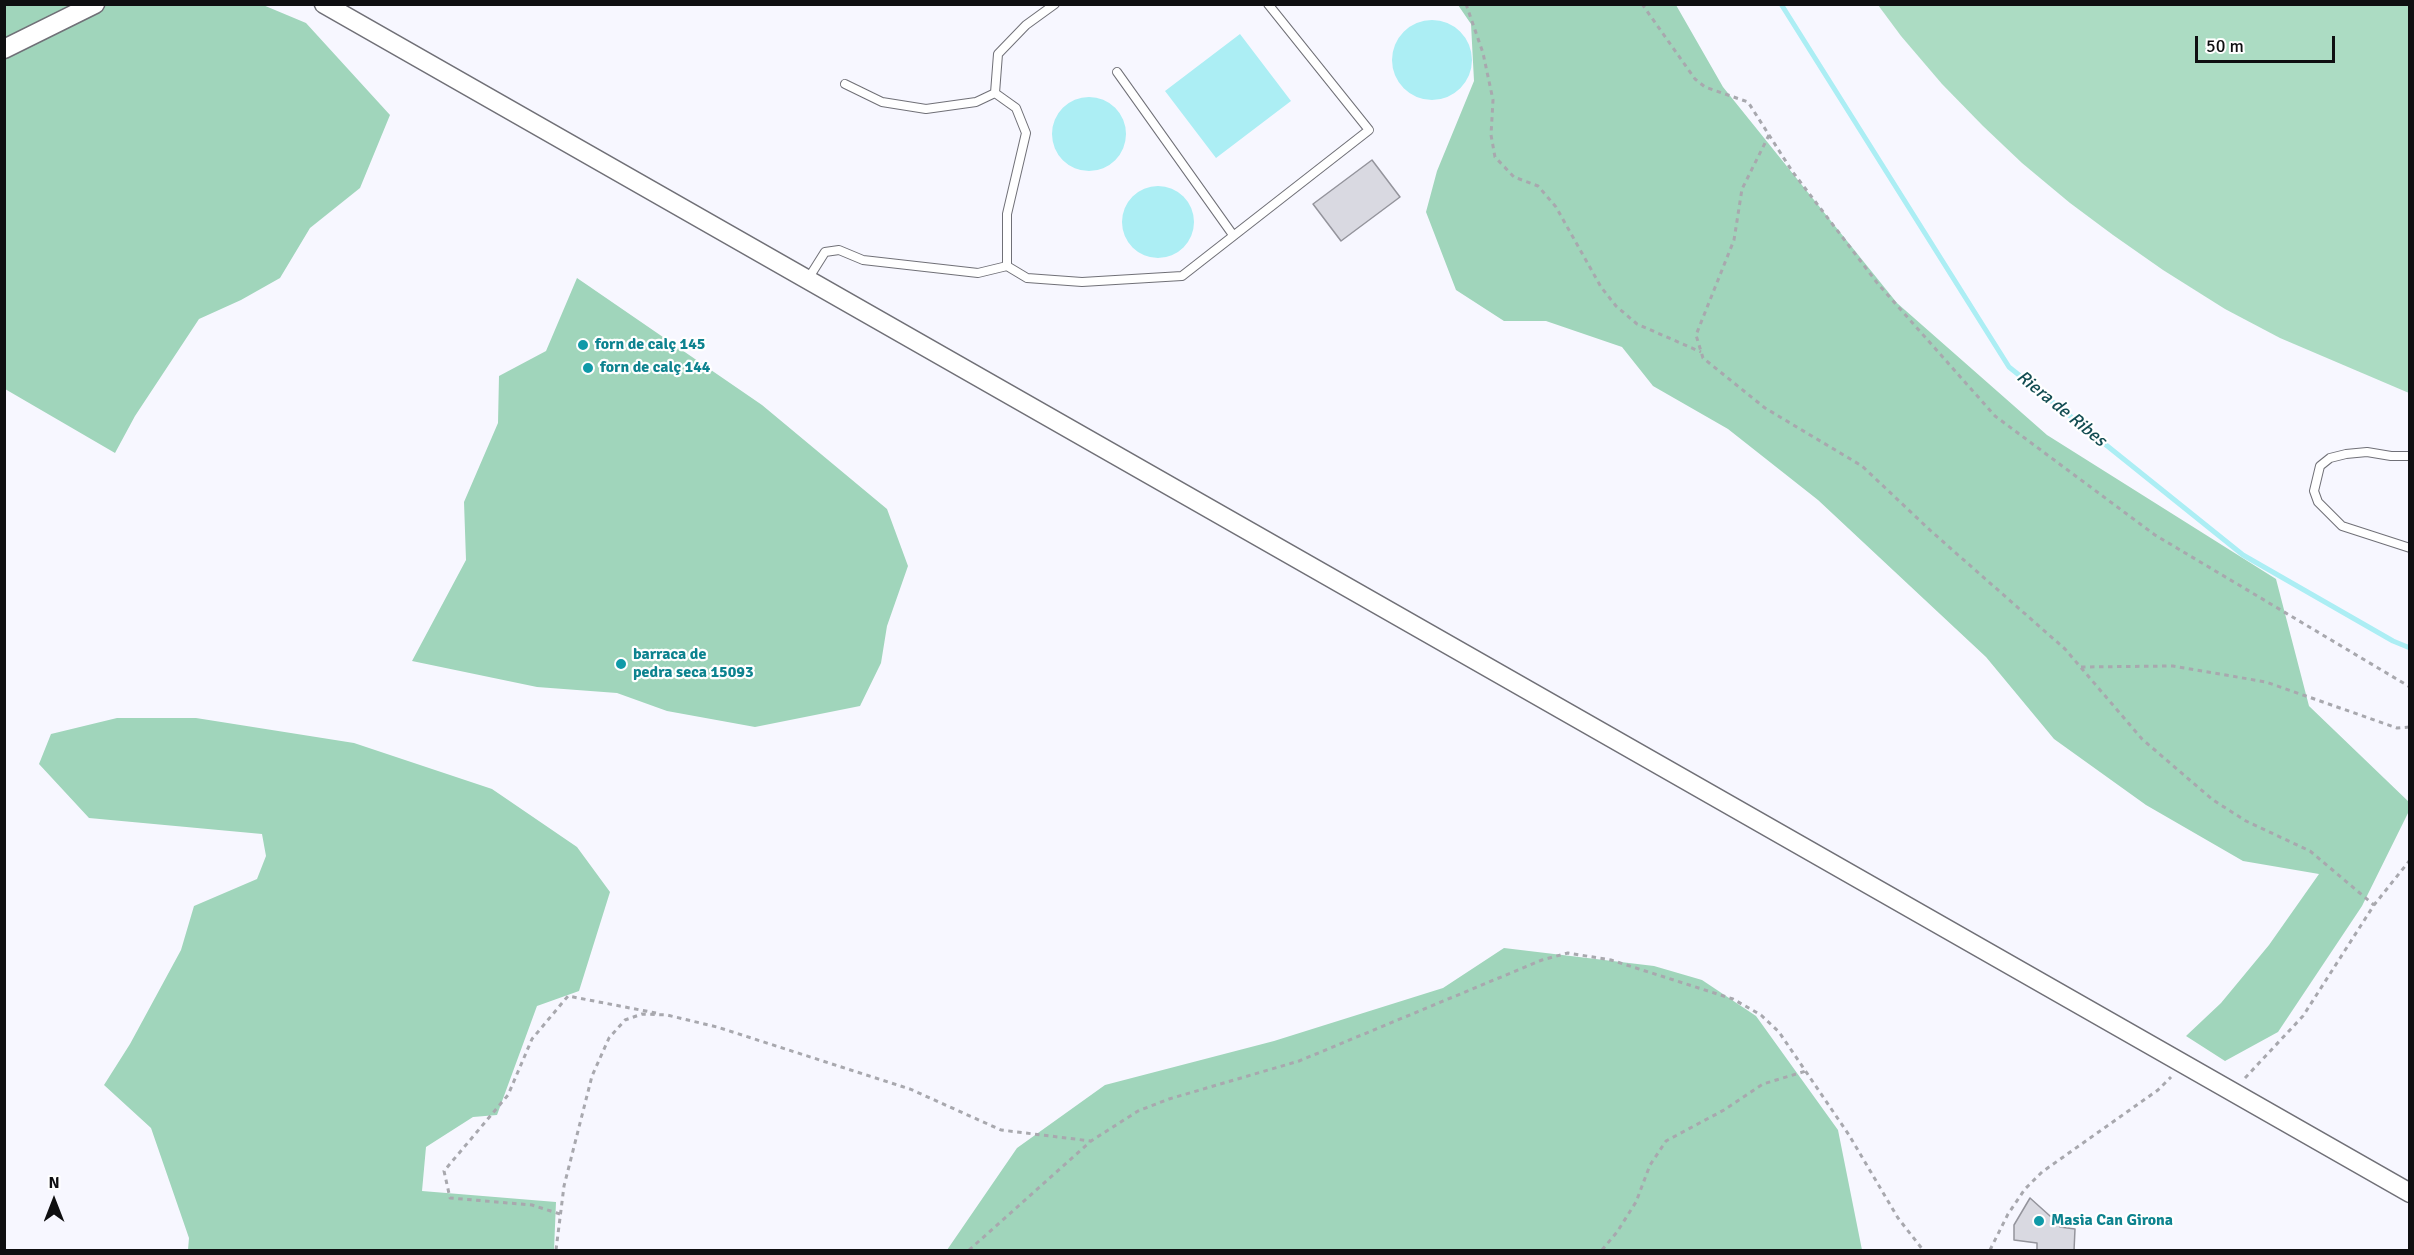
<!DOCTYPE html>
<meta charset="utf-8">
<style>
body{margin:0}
#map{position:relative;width:2414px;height:1255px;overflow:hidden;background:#f7f7ff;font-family:Signika,sans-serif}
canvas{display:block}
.frame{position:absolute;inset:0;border:6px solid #0f0f11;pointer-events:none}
.north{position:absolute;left:24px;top:1171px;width:60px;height:60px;-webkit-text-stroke:4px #fff;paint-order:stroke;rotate:0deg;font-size:16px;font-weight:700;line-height:24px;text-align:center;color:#0f0f11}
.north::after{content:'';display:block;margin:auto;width:21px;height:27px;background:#0f0f11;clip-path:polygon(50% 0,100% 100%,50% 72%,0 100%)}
.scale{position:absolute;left:2195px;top:36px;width:140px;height:27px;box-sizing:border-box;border:3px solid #0f0f11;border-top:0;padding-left:8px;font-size:18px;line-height:21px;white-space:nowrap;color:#0f0f11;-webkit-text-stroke:4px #fff;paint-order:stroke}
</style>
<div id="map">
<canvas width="2414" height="1255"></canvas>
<div class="frame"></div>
<div class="north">N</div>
<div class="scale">50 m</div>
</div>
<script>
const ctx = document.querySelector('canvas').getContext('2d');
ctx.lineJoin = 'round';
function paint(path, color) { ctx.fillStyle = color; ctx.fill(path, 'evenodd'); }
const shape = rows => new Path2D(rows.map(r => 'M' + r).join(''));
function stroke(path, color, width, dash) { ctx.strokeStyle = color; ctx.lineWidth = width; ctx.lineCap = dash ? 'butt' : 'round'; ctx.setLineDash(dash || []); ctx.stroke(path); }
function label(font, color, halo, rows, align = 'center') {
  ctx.font = font + ' Signika,sans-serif'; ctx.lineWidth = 4.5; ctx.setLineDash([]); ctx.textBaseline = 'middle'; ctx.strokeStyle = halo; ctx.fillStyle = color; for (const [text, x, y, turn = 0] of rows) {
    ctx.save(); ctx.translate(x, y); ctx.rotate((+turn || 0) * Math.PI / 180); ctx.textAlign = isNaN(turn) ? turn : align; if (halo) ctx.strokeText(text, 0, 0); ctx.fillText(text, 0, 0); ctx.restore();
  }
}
const green = shape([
 [1878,5,2409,5,2409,393,2280,338,2225,309,2163,270,2113,235,2070,203,2022,163,1983,126,1942,84,1901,36]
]);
const forest = shape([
 [5,5,263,5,306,23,390,115,360,188,310,228,280,278,241,300,199,319,135,416,115,453,5,389],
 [1458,5,1676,5,1723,87,1897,303,2047,435,2276,579,2309,706,2410,803,2409,811,2362,906,2278,1032,2225,1061,2186,1036,2221,1003,2269,945,2319,874,2243,861,2146,805,2054,739,1986,657,1818,500,1728,429,1653,386,1622,347,1546,321,1504,321,1456,290,1426,212,1437,171,1474,81,1471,24],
 [577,278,762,405,887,509,908,566,887,626,881,663,860,706,755,727,667,711,617,693,537,687,412,661,466,560,464,502,498,423,499,376,546,351],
 [117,718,196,718,354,743,492,789,577,847,610,892,579,991,537,1006,497,1115,473,1117,426,1147,422,1191,556,1202,554,1250,188,1250,189,1238,151,1128,104,1085,130,1044,181,950,194,906,257,879,266,856,262,834,89,818,39,764,51,734],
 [1504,948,1654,966,1702,980,1756,1016,1838,1130,1862,1250,947,1250,1017,1148,1105,1085,1274,1041,1443,988]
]);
const water = shape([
 '1392 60a40 40 0 1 1 80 0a40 40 0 1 1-80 0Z',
 [1240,34,1291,101,1216,158,1165,91],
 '1052 134a37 37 0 1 1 74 0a37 37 0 1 1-74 0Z',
 '1122 222a36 36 0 1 1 72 0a36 36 0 1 1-72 0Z'
]);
const stream = shape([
 [1781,4,2009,367,2243,555,2393,641,2410,648]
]);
const building = shape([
 [1372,160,1400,197,1341,241,1313,204,1372,160],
 [2030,1198,2050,1216,2062,1217,2060,1227,2075,1229,2074,1251,2037,1251,2037,1243,2014,1240,2014,1225,2030,1198]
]);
const path = shape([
 [1466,4,1483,53,1493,100,1491,135,1495,157,1514,177,1538,186,1556,207,1601,287,1616,306,1637,324,1701,352],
 [1642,4,1695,79,1705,87,1748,102,1792,171,1878,284,1995,416,2155,535,2410,687],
 [1769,135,1742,189,1734,240,1696,335,1703,358,1765,408,1862,466,1932,532,2065,649,2142,739,2213,800,2246,821,2310,851,2374,905],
 [2081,667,2173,666,2266,682,2397,728,2410,727],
 [2245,1078,2303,1016,2374,905,2410,860],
 [560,1214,532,1205,450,1198,444,1171,508,1095,532,1039,568,996,656,1013],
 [556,1250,564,1186,592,1076,609,1038,625,1020,642,1014,667,1015,717,1027,910,1089,1001,1130,1091,1141],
 [969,1250,1091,1141,1138,1111,1169,1099,1299,1061,1542,960,1568,953,1611,960,1733,999,1761,1015,1779,1032,1849,1135,1898,1218,1923,1250],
 [1602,1250,1617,1232,1636,1202,1650,1165,1666,1141,1724,1110,1763,1084,1806,1071],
 [1990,1250,2008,1214,2025,1189,2042,1172,2158,1090,2171,1077]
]);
const service = shape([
 [1117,72,1233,235],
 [845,84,882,102,926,109,976,102,995,93],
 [1007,266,1007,214,1026,133,1016,108,995,93,998,54,1026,25,1055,4],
 [808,279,825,252,839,250,863,260,978,273,1007,266,1027,278,1082,282,1182,276,1369,130,1268,4],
 [2410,456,2391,456,2367,452,2346,454,2330,458,2320,466,2314,491,2318,502,2342,526,2410,548]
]);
const tertiary = shape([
 [324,4,2410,1193],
 [4,49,95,4]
]);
const markers = [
 [583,345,6,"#0f9aa8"],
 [588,368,6,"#0f9aa8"],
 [621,664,6,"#0f9aa8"],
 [2039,1221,6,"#0f9aa8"]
];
const cultureNames = [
 ["forn de calç 145",595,345],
 ["forn de calç 144",600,368],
 ["barraca de",633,655],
 ["pedra seca 15093",633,673],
 ["Masia Can Girona",2051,1221]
];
const waterNames = [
 ["Riera de Ribes",2061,409,39]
];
paint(green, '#acdcc3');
paint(forest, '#a0d5bb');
paint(water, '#aceef4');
stroke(stream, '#aceef4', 5);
paint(building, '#d9d9e1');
stroke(building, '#94949c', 1.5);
stroke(service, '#707077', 10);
stroke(tertiary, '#707077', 21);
stroke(path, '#a8a8ae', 3, [4.5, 4.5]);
stroke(service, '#fff', 8);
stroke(tertiary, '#fff', 18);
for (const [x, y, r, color] of markers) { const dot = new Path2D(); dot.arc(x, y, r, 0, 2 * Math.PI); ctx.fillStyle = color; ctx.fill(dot); stroke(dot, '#fff', 2); }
label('bold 16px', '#0d838f', '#fff', cultureNames, 'left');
label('italic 18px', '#134d52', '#fff', waterNames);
</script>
